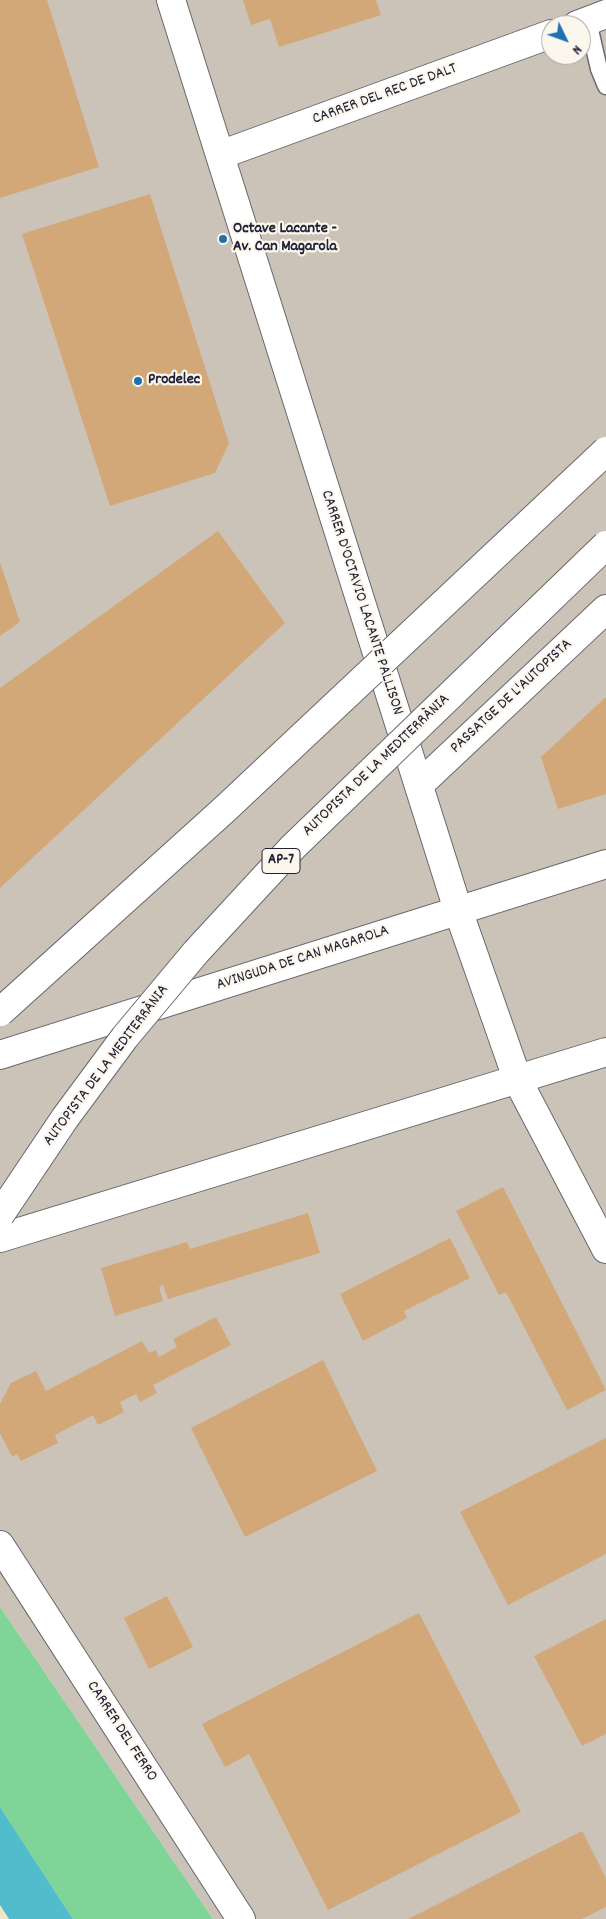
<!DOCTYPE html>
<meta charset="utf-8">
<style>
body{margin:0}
#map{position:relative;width:606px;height:1919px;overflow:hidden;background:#f0e7cb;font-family:Dekko,sans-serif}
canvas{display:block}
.north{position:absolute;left:541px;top:15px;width:50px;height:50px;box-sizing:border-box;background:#fbf7ec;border:1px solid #a4a2a5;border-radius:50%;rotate:132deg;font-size:14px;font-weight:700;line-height:20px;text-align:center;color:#22223b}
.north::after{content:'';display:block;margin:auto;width:18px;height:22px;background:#1f6fb2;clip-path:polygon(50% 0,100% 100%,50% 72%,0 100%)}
</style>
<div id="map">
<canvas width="606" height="1919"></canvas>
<div class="north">N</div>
</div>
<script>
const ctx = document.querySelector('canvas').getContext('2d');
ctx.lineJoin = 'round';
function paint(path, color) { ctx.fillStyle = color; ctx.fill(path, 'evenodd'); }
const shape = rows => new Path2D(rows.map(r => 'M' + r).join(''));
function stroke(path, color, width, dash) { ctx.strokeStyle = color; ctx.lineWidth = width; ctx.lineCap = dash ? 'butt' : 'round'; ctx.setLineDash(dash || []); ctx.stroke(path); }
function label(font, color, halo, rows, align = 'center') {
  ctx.font = font + ' Dekko,sans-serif'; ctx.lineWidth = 4.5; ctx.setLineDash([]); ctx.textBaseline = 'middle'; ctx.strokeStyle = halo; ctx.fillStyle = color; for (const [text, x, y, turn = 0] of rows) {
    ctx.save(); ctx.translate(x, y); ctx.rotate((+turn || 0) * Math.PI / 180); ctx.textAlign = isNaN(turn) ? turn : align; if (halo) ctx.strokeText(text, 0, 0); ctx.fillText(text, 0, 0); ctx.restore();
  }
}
const industrial = shape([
 [0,0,606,0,606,1919,213,1919,0,1607],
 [551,25,581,25,581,55,551,55]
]);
const green = shape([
 [0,1607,213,1919,73,1919,0,1807]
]);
const water = shape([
 [0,1807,73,1919,9,1919,0,1905]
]);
const building = shape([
 [0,0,47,0,99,167,0,198],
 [243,0,376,0,381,15,279,47,270,19,251,25],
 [150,194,229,443,215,473,110,506,22,234],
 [218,531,285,623,0,888,0,688],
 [0,562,20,622,0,636],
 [606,697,606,794,558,809,541,757],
 [503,1187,606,1390,567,1410,506,1292,499,1295,456,1211],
 [308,1213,320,1253,168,1299,163,1285,159,1287,163,1301,115,1316,101,1268,187,1242,190,1249],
 [450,1238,470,1278,404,1311,407,1318,363,1341,340,1294],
 [216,1317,231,1345,153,1385,157,1393,140,1402,136,1394,120,1402,124,1412,98,1425,93,1415,55,1435,58,1443,21,1461,17,1454,12,1457,0,1433,0,1404,11,1383,36,1371,46,1391,142,1341,149,1353,156,1350,159,1357,177,1347,173,1339],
 [323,1360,377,1471,245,1537,191,1428],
 [606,1438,606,1554,508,1605,460,1512],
 [167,1596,193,1647,149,1669,124,1618],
 [419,1613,521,1812,328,1910,249,1754,225,1767,202,1724],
 [606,1619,606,1734,582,1746,534,1656],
 [582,1831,606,1878,606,1907,582,1919,408,1919]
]);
const lane = shape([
 [588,21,599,69,606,86]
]);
const street = shape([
 [171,0,458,910,518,1081,606,1249],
 [577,25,606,14],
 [220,155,551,34],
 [419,785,606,609],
 [0,1055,606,864],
 [0,1238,606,1052],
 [0,1545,241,1919]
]);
const highwayBridge = shape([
 [0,1012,225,809,606,451],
 [0,1215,65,1118,125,1037,196,952,293,847,606,545]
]);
const markers = [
 [223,239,5,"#1f6fb2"],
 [138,381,5,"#1f6fb2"]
];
const shields = [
 [281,861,38]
];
const shieldNames = [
 ["AP-7",281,861]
];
const streetNames = [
 ["CARRER DEL REC DE DALT",385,95,-20],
 ["CARRER D'OCTAVIO LACANTE PALLISON",361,603,72],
 ["PASSATGE DE L'AUTOPISTA",512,697,-43],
 ["AUTOPISTA DE LA MEDITERRÀNIA",377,766,-44],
 ["AVINGUDA DE CAN MAGAROLA",303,959,-18],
 ["AUTOPISTA DE LA MEDITERRÀNIA",107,1066,-53],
 ["CARRER DEL FERRO",121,1732,57]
];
const poiNames = [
 ["Octave Lacante -",233,230],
 ["Av. Can Magarola",233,248],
 ["Prodelec",148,381]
];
paint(industrial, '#cbc3b8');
paint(green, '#7fd598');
paint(water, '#50bccc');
paint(building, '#d3a878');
stroke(lane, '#6a676d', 19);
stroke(street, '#6a676d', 30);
stroke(lane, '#fff', 16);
stroke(street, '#fff', 28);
stroke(highwayBridge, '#6a676d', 30, []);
stroke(highwayBridge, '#fff', 28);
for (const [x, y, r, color] of markers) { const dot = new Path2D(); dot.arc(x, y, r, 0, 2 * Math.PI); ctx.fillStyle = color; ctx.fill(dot); stroke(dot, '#fbf7ec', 2); }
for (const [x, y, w] of shields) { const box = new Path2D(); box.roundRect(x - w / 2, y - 12.5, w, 25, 4); ctx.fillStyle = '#fbf7ec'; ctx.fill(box); stroke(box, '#22223b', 1); }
label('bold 15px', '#22223b', null, shieldNames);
label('16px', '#22223b', '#fbf7ec', streetNames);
label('bold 16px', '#22223b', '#fbf7ec', poiNames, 'left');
</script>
